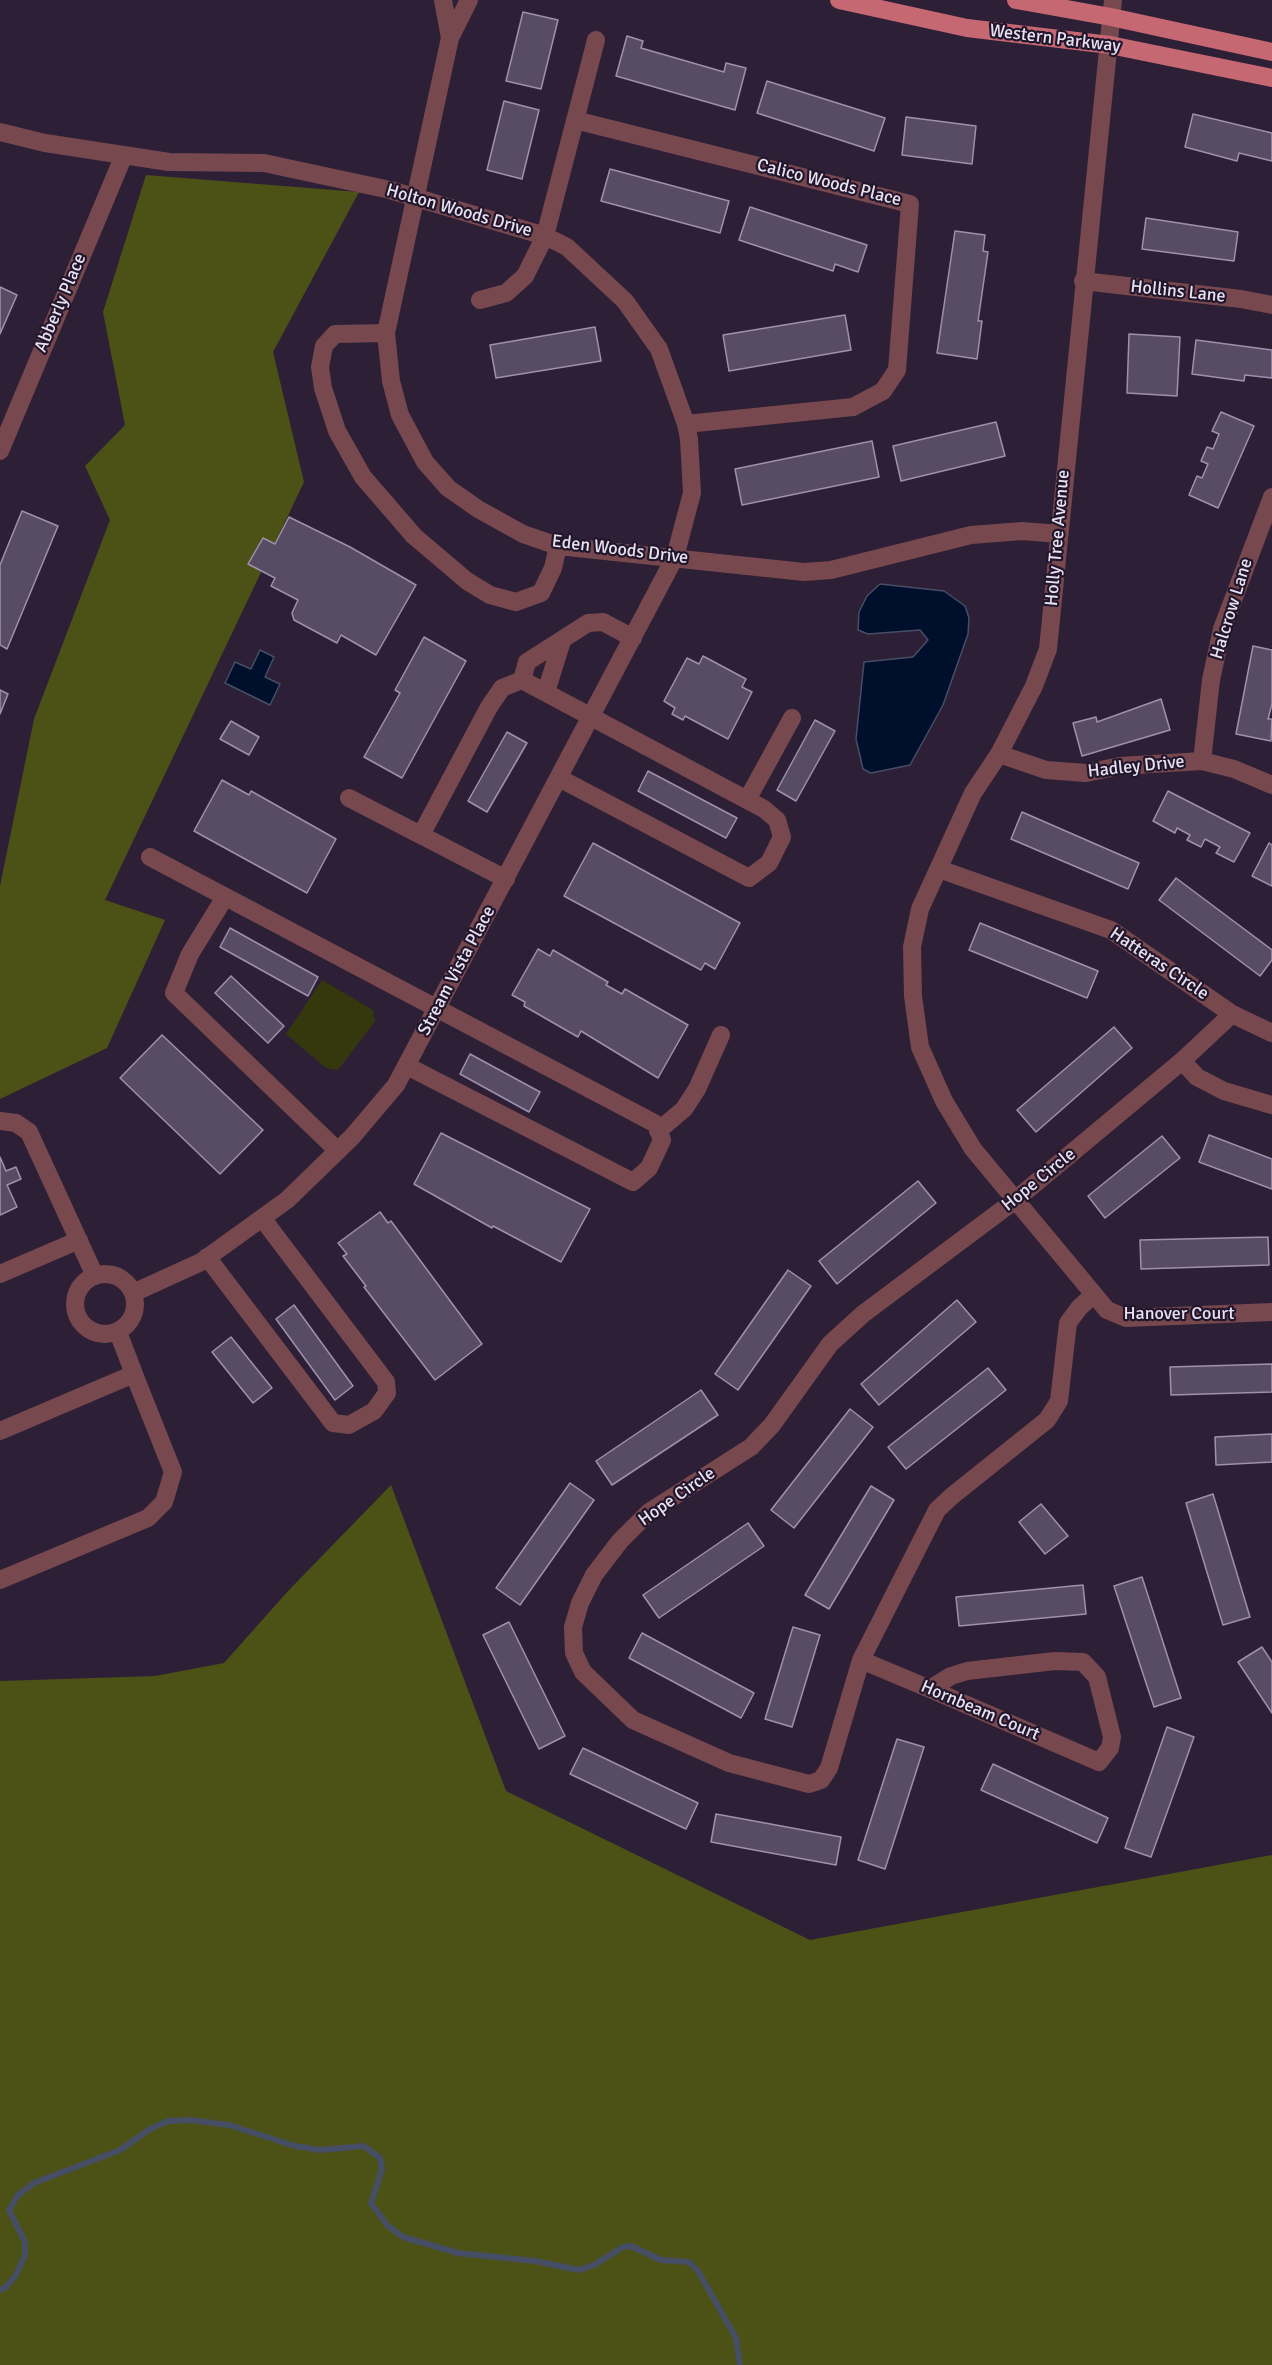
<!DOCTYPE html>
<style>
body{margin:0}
canvas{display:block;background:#2c1f36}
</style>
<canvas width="1272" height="2365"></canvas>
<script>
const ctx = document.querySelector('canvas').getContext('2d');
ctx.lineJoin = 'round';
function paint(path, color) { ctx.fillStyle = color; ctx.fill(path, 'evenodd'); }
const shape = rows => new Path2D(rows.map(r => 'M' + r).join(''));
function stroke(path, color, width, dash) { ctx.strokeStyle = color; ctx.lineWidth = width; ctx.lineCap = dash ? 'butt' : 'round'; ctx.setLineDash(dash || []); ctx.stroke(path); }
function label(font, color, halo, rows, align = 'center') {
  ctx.font = font + ' Signika,sans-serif'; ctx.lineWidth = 4.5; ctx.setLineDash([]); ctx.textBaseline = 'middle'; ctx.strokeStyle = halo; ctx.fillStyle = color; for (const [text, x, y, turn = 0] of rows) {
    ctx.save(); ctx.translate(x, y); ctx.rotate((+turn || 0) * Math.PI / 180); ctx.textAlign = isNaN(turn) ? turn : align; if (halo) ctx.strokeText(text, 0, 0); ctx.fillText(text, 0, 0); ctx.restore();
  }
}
const green = shape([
 [322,980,373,1010,375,1021,338,1070,326,1068,286,1034]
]);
const forest = shape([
 [146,175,359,192,273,352,304,482,105,900,165,920,107,1048,0,1099,0,886,34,719,110,520,85,466,125,425,103,312],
 [391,1485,506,1791,810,1940,1272,1855,1272,2365,0,2365,0,1681,155,1676,224,1663,288,1591]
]);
const water = shape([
 [880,584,944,591,965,606,969,618,968,634,943,705,910,765,871,773,863,769,856,739,864,662,913,657,928,640,920,630,868,634,858,630,859,612,867,596,880,584],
 [260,650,274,657,265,677,280,684,270,705,225,683,235,662,251,669,260,650]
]);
const stream = shape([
 [0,2290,5,2288,16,2275,25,2255,25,2242,9,2210,18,2195,34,2183,120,2150,150,2129,168,2121,190,2120,229,2125,295,2146,320,2150,364,2146,380,2158,382,2169,371,2203,388,2226,403,2237,458,2253,535,2261,579,2270,594,2265,623,2247,631,2246,661,2260,689,2262,698,2271,736,2338,740,2365]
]);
const building = shape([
 [523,12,558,20,541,89,506,81,523,12],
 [627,36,643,41,641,48,724,72,726,63,746,68,735,110,616,76,627,36],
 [767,81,885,118,874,151,757,113,767,81],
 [504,101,539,110,522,179,487,170,504,101],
 [1193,114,1272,133,1272,161,1239,153,1237,161,1185,147,1193,114],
 [906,117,976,126,972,164,902,155,906,117],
 [610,169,729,201,720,233,601,201,610,169],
 [750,207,867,245,858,272,835,264,833,271,739,240,750,207],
 [1146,218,1238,232,1234,261,1142,249,1146,218],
 [955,231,985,235,983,251,988,252,978,321,982,321,977,359,937,353,955,231],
 [0,287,17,295,0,334,0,287],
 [845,315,851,350,729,371,723,335,845,315],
 [595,327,601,361,496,378,490,345,595,327],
 [1129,334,1180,337,1177,396,1127,393,1129,334],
 [1196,340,1272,350,1272,378,1245,375,1244,381,1192,374,1196,340],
 [1221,412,1254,426,1218,508,1189,495,1197,476,1202,478,1208,464,1201,461,1207,447,1213,449,1219,434,1212,431,1221,412],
 [996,422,1005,456,901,481,893,446,996,422],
 [872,441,879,477,742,505,735,469,872,441],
 [22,511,58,526,7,649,0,645,0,565,22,511],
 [289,517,350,547,416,585,376,655,341,635,337,643,294,620,292,613,298,600,271,586,275,578,248,564,263,538,275,544,289,517],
 [424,637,466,661,402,778,364,757,400,693,395,690,424,637],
 [1253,646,1272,650,1272,704,1268,719,1272,719,1271,741,1236,734,1253,646],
 [703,656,746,679,742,687,752,692,728,739,685,716,683,720,672,714,675,708,664,701,687,658,699,664,703,656],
 [0,690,8,694,0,714,0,690],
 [1161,699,1170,730,1082,756,1073,723,1096,717,1097,722,1161,699],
 [815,720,835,731,796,801,777,790,815,720],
 [231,721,259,737,249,755,220,739,231,721],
 [507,732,527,743,487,812,468,801,507,732],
 [648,771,737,818,726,838,638,791,648,771],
 [222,780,249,795,251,791,336,839,307,893,194,831,222,780],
 [1168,791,1250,833,1234,862,1216,853,1220,847,1205,839,1201,847,1187,840,1190,835,1177,828,1175,833,1153,821,1168,791],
 [1022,812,1139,863,1128,889,1011,839,1022,812],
 [593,843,740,923,715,969,705,963,701,970,564,896,593,843],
 [1269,843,1272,845,1272,886,1252,876,1269,843],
 [1176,878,1272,950,1272,960,1260,976,1159,900,1176,878],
 [980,923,1098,971,1087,998,969,950,980,923],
 [230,928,318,977,308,996,220,947,230,928],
 [538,949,550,956,553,950,608,982,606,985,622,994,625,989,688,1025,658,1078,581,1031,578,1037,524,1006,525,1002,512,995,538,949],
 [231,976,284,1026,268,1043,215,993,231,976],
 [1114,1027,1132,1048,1036,1132,1017,1110,1114,1027],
 [162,1035,263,1130,220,1174,120,1078,162,1035],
 [470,1054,540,1092,529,1112,460,1074,470,1054],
 [441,1133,590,1209,561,1262,493,1226,492,1228,414,1184,441,1133],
 [1209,1135,1272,1159,1272,1189,1199,1162,1209,1135],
 [1162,1136,1180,1158,1105,1218,1088,1196,1162,1136],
 [0,1157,6,1171,16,1167,21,1179,7,1185,17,1207,0,1215,0,1157],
 [918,1181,936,1203,837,1284,819,1261,918,1181],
 [380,1212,388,1223,391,1221,482,1344,435,1380,364,1287,366,1286,343,1256,347,1254,338,1243,380,1212],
 [1268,1237,1269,1265,1141,1269,1140,1240,1268,1237],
 [788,1270,811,1286,738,1390,715,1374,788,1270],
 [957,1300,976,1322,879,1405,861,1384,957,1300],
 [294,1305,353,1386,335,1400,276,1319,294,1305],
 [231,1337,272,1388,253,1403,212,1352,231,1337],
 [1272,1364,1272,1392,1171,1395,1170,1367,1272,1364],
 [988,1368,1006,1390,906,1469,888,1447,988,1368],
 [701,1390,718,1415,612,1485,596,1461,701,1390],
 [850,1409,873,1427,794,1528,771,1510,850,1409],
 [1272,1434,1272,1462,1216,1465,1215,1437,1272,1434],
 [570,1483,594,1500,520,1605,496,1588,570,1483],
 [871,1486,894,1500,829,1609,805,1595,871,1486],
 [1213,1494,1250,1617,1223,1625,1186,1503,1213,1494],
 [1041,1504,1068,1536,1045,1554,1019,1522,1041,1504],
 [748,1523,764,1546,659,1618,643,1595,748,1523],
 [1142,1577,1181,1698,1154,1707,1114,1586,1142,1577],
 [1083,1585,1086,1614,959,1626,956,1597,1083,1585],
 [509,1622,565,1736,539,1749,483,1635,509,1622],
 [793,1627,820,1635,792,1727,765,1719,793,1627],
 [642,1633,754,1693,741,1718,629,1658,642,1633],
 [1262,1647,1272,1662,1272,1713,1238,1662,1262,1647],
 [1167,1727,1194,1737,1151,1857,1125,1848,1167,1727],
 [897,1739,924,1747,885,1869,858,1860,897,1739],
 [583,1748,698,1803,686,1829,570,1774,583,1748],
 [993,1764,1108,1818,1097,1843,981,1790,993,1764],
 [716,1814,841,1837,836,1865,711,1842,716,1814]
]);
const minor = shape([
 [443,0,450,38],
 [469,0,450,38,386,333,391,381,400,415,425,462,448,488,478,509,523,534,558,546,804,572,831,570,971,535,1022,531,1059,534],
 [1113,0,1048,649,1034,686,999,754,973,793,920,909,912,947,913,996,920,1047,944,1101,973,1149,1107,1310,1126,1318,1272,1312],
 [575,120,910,204,897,370,883,391,853,407,686,424],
 [0,132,45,143,169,162,264,163,390,190,545,236,567,247,625,301,659,349,686,424,689,439,692,493,675,557,396,1085,352,1137,287,1200,201,1262,133,1293],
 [1083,281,1241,299,1272,305],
 [480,300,506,293,525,276,545,236,596,40],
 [386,333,335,334,324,346,320,367,323,388,337,431,363,477,414,536,467,581,490,595,516,602,541,593,553,568,558,546],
 [0,451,124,155],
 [522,680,764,809,777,820,782,837,769,863,749,878,559,778],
 [546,692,562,641],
 [999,754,1046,770,1086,773,1120,766,1202,761,1234,769,1272,785],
 [1202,761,1211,680,1222,629,1272,497],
 [349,798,506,879],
 [747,800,792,718],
 [421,835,489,707,502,688,522,680,527,662,588,623,603,622,633,638],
 [150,857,656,1124,662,1140,649,1168,633,1182,407,1066],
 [939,869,1111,930,1232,1014,1272,1033],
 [225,897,190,954,174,993,338,1151],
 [1182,1061,1197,1077,1224,1091,1272,1105],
 [0,1121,16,1123,29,1132,95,1276],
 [658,1131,684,1109,697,1089,721,1035],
 [207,1257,333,1423,349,1425,374,1411,387,1393,386,1382,262,1218],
 '75 1304a30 30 0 1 1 60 0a30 30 0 1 1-60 0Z',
 [0,1274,79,1240],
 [1093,1295,1079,1308,1068,1323,1059,1401,1047,1420,952,1496,937,1510,861,1660,829,1768,821,1780,809,1784,729,1763,633,1720,583,1672,574,1653,573,1627,580,1603,594,1575,620,1541,649,1512,751,1447,772,1425,830,1344,863,1314,1014,1201,1182,1061,1232,1014],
 [0,1431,134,1374,118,1332],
 [0,1580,148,1518,164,1502,173,1472,134,1374],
 [861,1660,930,1689,1099,1762,1110,1748,1112,1737,1097,1677,1083,1662,1055,1661,967,1671,951,1676,930,1689]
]);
const major = shape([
 [839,0,967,28,1110,45,1272,78],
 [1016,0,1111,17,1272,52]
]);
const streetNames = [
 ["Western Parkway",1055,39,7],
 ["Calico Woods Place",829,183,14],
 ["Holton Woods Drive",459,211,16],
 ["Hollins Lane",1178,292,6],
 ["Abberly Place",61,303,-67],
 ["Holly Tree Avenue",1058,538,-85],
 ["Eden Woods Drive",620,550,7],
 ["Halcrow Lane",1232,609,-73],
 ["Hadley Drive",1136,767,-6],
 ["Hatteras Circle",1159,964,34],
 ["Stream Vista Place",457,971,-62],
 ["Hope Circle",1039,1180,-39],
 ["Hanover Court",1179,1314],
 ["Hope Circle",677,1497,-35],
 ["Hornbeam Court",980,1711,23]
];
paint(green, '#35380c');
paint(forest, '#4c5115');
paint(water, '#000f2b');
stroke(water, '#464e66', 1.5);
stroke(stream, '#464e66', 6);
paint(building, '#584b64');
stroke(building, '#9f91ad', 1.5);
stroke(minor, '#77484d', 18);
stroke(major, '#c66872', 18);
label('18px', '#e8e1f0', '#22162c', streetNames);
</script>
